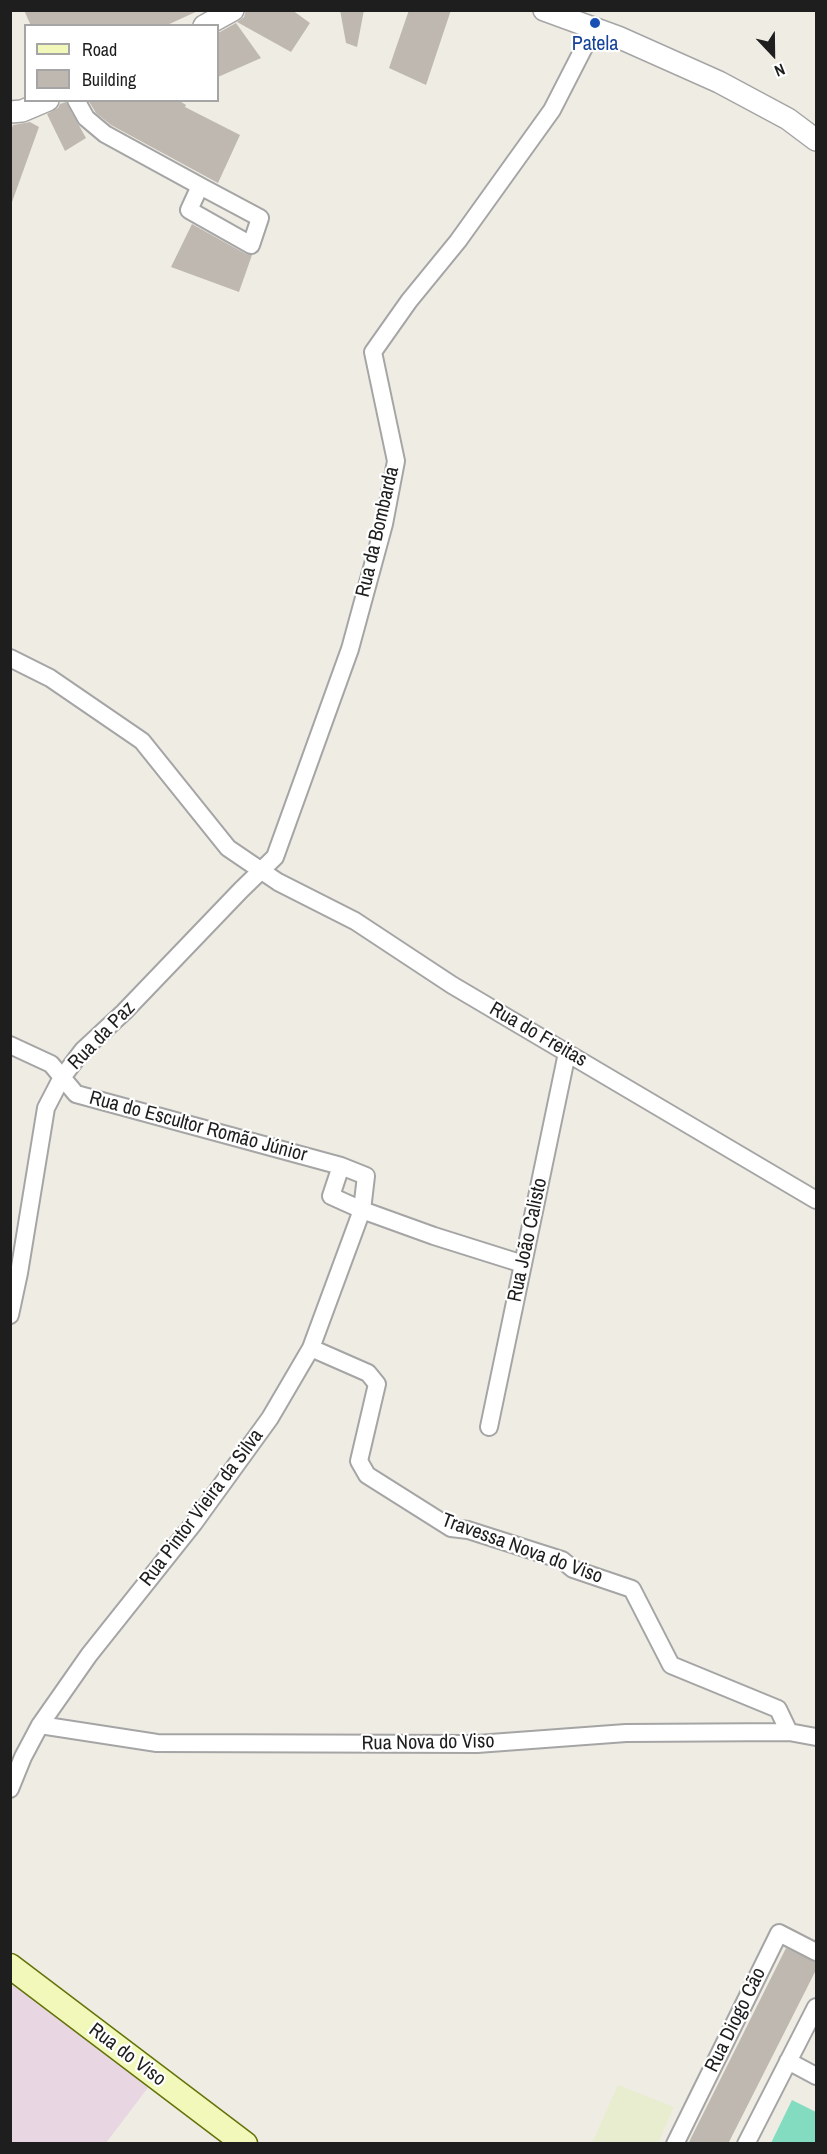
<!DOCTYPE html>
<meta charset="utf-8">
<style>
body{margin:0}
#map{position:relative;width:827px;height:2154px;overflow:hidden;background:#efece4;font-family:"Archivo Narrow",sans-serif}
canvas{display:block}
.frame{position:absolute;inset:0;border:12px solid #1e1e1e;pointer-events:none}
.legend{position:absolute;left:24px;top:24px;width:195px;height:78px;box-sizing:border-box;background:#fff;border:2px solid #a5a5a5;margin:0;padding:8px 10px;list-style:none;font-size:18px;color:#1e1e1e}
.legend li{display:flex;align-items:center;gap:12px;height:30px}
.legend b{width:30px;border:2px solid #a5a5a5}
.north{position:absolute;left:743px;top:24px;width:60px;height:60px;-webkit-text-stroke:4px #fff;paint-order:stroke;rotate:158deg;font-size:16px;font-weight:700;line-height:24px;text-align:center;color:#1e1e1e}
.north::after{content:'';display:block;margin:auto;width:21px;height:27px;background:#1e1e1e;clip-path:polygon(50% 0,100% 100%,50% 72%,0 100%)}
</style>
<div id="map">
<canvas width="827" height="2154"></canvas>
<div class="frame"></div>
<ul class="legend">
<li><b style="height:8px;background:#f2f8b9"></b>Road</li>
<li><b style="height:16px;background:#bfb8b0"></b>Building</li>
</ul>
<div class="north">N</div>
</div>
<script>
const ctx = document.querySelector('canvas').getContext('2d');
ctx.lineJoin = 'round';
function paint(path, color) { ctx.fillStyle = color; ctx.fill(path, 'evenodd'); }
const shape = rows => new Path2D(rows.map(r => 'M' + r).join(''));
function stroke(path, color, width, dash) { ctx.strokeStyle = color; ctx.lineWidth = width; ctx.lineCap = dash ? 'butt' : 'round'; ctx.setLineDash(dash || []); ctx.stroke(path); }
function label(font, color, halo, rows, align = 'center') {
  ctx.font = font + ' "Archivo Narrow",sans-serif'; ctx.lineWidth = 4.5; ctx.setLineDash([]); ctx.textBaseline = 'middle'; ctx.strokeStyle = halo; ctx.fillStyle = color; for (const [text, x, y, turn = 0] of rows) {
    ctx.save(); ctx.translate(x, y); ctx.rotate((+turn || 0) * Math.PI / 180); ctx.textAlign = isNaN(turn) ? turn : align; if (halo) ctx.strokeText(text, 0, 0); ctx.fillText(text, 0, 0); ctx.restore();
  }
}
const industrial = shape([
 [10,1967,156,2077,106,2143,11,2143]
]);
const farmland = shape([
 [618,2085,674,2107,658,2143,592,2143]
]);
const pitch = shape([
 [792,2100,816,2112,816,2143,771,2143]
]);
const building = shape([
 [24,10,200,10,165,26,31,26],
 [246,10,292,10,310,23,291,52,237,22,244,17],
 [340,10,364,10,357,47,346,43],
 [409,10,451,10,426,85,389,68],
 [236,23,261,58,218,77,218,33],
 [88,100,178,100,186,105,185,107,240,135,218,183,111,125,96,113],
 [66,102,86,138,65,151,47,114,58,108,60,104],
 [30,122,39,127,12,202,10,202,10,133,13,125],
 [192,224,246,254,252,255,239,292,171,267],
 [786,1948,816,1962,816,1970,728,2144,688,2144]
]);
const minor = shape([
 [76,100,86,118,105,134,200,186],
 [200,186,260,218,251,245,189,210,200,186],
 [10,658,50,678,142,741,228,848,278,882,355,921,452,985,816,1200],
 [10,1045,51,1064,76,1094,341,1166,366,1176,362,1210,331,1196,341,1166],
 [10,1315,19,1273,46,1108,61,1079,83,1050,124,1012,241,890,275,857,350,649,384,524,396,461,373,352,409,301,458,241,552,110,594,28],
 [311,1348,368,1373,377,1384,359,1461,367,1475,451,1528,468,1530,562,1560,573,1569,632,1589,671,1665,778,1709,789,1732],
 [489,1427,567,1053],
 [40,1725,157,1743,477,1744,626,1733,789,1732,816,1737],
 [10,1789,23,1757,40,1725,89,1655,194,1523,270,1418,311,1348,362,1210,434,1236,523,1264],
 [788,2061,816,2076],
 [675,2144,779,1933,816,1952],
 [746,2144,816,2007]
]);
const tertiary = shape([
 [544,10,618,37,719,82,788,119,816,140],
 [204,26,233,10],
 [10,112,22,111,48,100]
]);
const secondary = shape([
 [10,1966,245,2144]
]);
const markers = [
 [595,23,6,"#1a4fb4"]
];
const transitNames = [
 ["Patela",595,45]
];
const streetNames = [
 ["Rua da Bombarda",378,532,-77],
 ["Rua do Freitas",538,1035,30],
 ["Rua da Paz",102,1036,-46],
 ["Rua do Escultor Romão Júnior",198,1127,15],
 ["Rua João Calisto",528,1240,-78],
 ["Rua Pintor Vieira da Silva",202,1508,-53],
 ["Travessa Nova do Viso",522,1549,20],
 ["Rua Nova do Viso",428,1743,-1],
 ["Rua Diogo Cão",736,2020,-64],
 ["Rua do Viso",127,2055,37]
];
paint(industrial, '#e8d6e3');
paint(farmland, '#e9edcf');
paint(pitch, '#83dcbf');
paint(building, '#bfb8b0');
stroke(minor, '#a5a5a5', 20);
stroke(tertiary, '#a5a5a5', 24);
stroke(secondary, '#627307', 27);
stroke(minor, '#fff', 16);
stroke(tertiary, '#fff', 21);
stroke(secondary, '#f2f8b9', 24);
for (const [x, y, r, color] of markers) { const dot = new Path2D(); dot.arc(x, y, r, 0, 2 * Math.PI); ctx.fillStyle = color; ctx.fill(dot); stroke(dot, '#fff', 2); }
label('20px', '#164399', '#fff', transitNames);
label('20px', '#1e1e1e', '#fff', streetNames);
</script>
